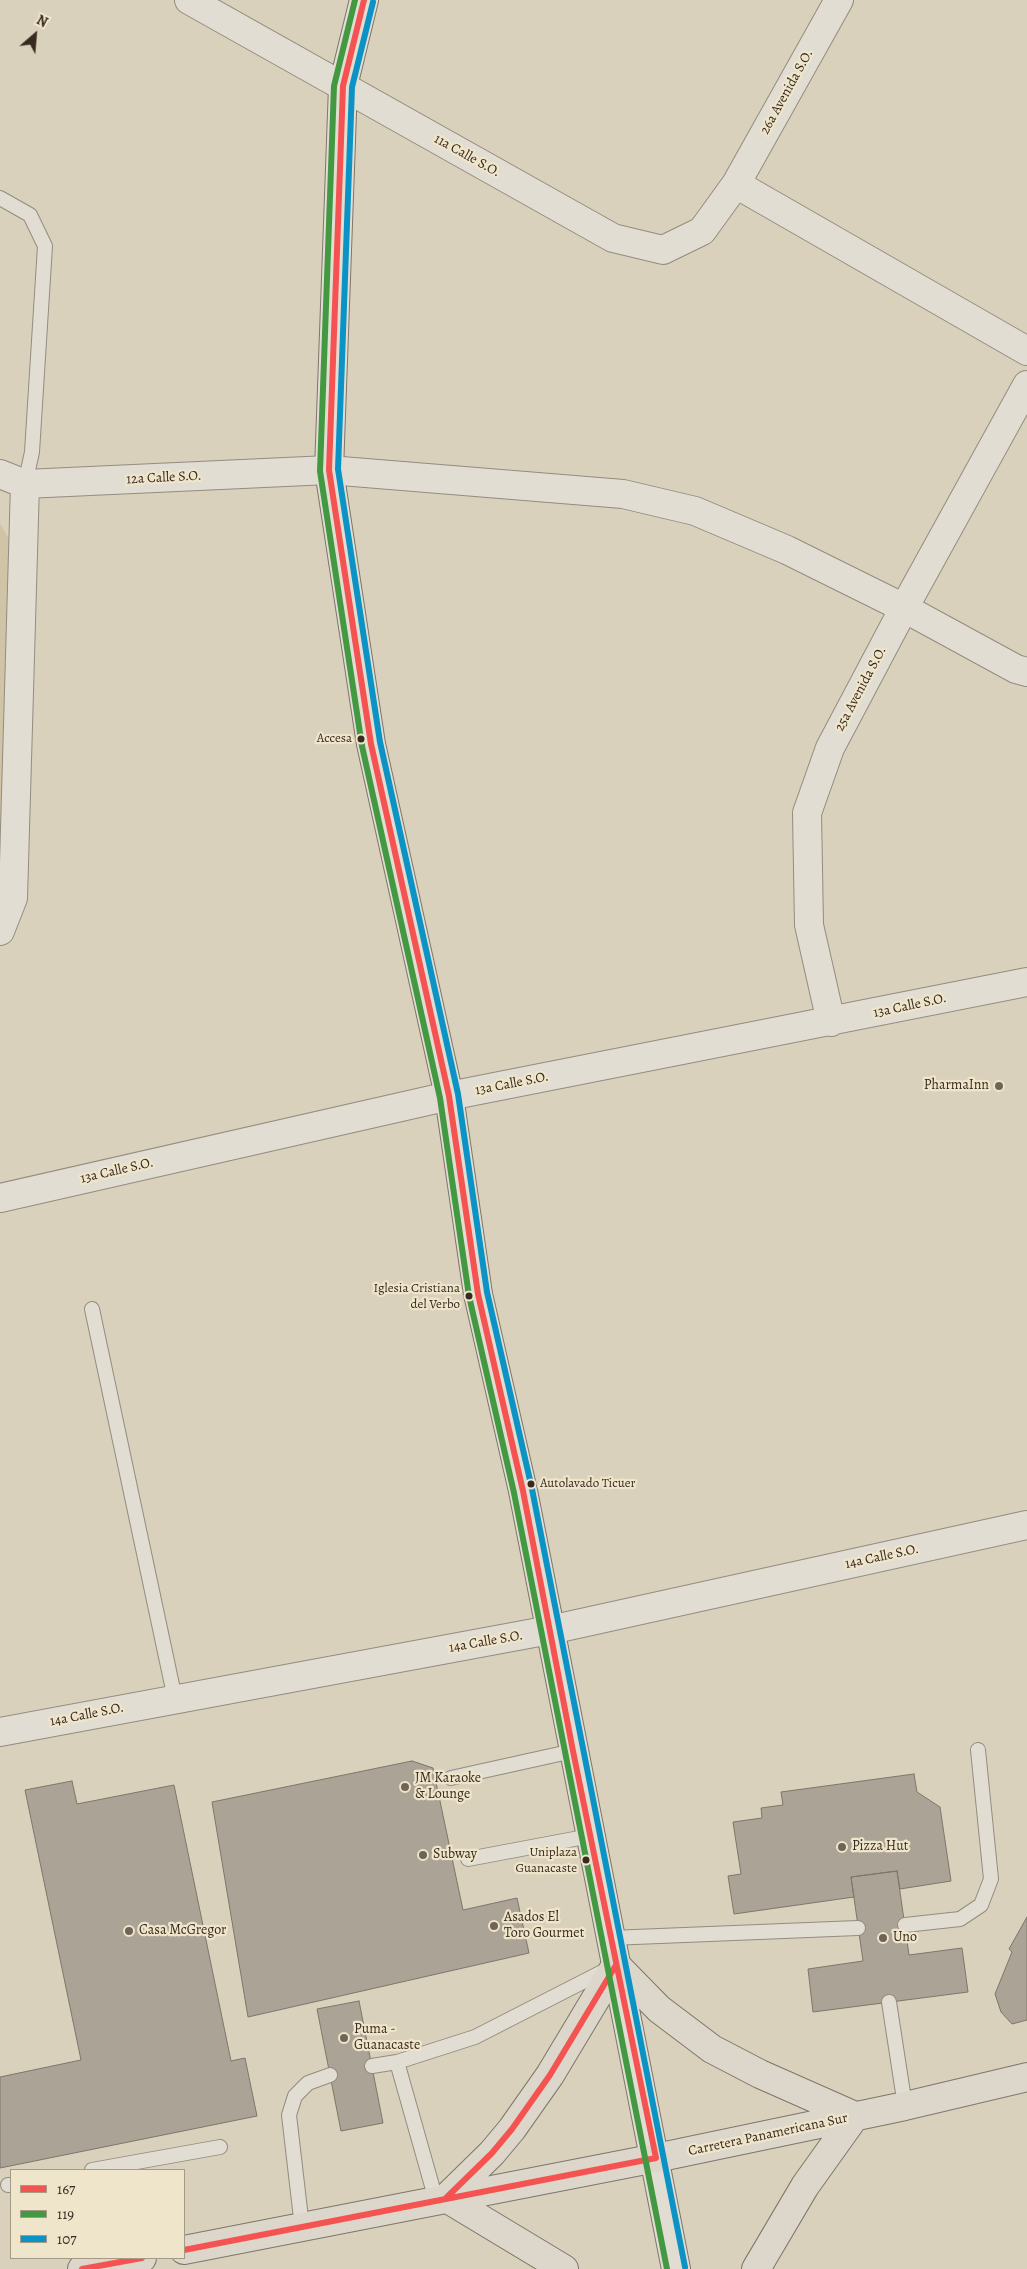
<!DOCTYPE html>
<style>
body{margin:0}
#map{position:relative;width:1027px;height:2269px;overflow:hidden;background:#d9d1bb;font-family:Alegreya,serif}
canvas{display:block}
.legend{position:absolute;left:10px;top:2169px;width:175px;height:90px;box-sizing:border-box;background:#efe5ca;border:1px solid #a69a86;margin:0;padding:6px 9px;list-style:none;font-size:15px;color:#382a21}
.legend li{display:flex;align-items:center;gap:10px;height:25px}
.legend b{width:25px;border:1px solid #a69a86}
.north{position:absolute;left:10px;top:10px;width:50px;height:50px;-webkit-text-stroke:4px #efe5ca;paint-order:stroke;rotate:27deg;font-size:14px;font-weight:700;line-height:20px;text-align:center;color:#382a21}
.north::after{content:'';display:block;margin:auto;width:18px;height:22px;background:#382a21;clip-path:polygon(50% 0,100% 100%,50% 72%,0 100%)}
</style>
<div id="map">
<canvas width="1027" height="2269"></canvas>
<ul class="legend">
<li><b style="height:6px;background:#f55352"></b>167</li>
<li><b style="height:6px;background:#429941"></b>119</li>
<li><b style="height:6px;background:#0b93c5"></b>107</li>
</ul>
<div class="north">N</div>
</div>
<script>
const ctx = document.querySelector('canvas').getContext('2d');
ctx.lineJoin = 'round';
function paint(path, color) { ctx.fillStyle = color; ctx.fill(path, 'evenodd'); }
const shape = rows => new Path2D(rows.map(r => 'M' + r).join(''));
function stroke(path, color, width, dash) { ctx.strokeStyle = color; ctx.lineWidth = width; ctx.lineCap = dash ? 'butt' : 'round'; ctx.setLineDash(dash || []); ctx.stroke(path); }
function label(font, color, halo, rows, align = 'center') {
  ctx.font = font + ' Alegreya,serif'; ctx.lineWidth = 4.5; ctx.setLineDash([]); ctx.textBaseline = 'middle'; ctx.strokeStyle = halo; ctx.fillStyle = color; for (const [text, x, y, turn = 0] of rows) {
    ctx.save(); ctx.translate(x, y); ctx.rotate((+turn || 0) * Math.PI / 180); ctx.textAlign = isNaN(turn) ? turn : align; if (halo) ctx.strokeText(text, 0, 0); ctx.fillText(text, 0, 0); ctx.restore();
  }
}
const green = shape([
 [0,523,15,550,0,907]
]);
const building = shape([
 [412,1761,433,1768,463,1910,517,1898,529,1953,248,2017,212,1802,412,1761],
 [914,1774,917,1792,940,1807,951,1881,900,1889,897,1871,851,1877,854,1897,734,1914,728,1876,741,1874,733,1822,762,1818,761,1808,783,1805,781,1792,914,1774],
 [72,1781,77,1804,174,1785,231,2061,245,2058,257,2116,0,2168,0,2077,81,2060,25,1790,72,1781],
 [897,1871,909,1955,962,1948,968,1992,813,2012,808,1969,863,1961,851,1877,897,1871],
 [1027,1917,1027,2020,1012,2024,1001,2012,995,1994,1012,1952,1009,1949,1027,1917],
 [359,2001,383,2123,341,2131,317,2009,359,2001]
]);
const service = shape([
 [0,198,30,215,45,246,32,452,25,484],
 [92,1309,175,1699],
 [451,1778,573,1751],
 [468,1859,590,1836],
 [905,1925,960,1919,981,1905,991,1879,978,1750],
 [610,1938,858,1928],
 [889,2002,905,2106],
 [397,2062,436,2200],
 [372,2066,397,2062,475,2037,608,1969],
 [92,2170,220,2147],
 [8,2185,11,2185],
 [302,2227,289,2115,295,2096,308,2083,330,2075]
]);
const minor = shape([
 [189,0,613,238,663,250,702,231,736,184,839,0],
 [736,184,1027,351],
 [0,474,25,484,329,470,623,494,695,511,787,550,904,608,1016,669,1027,672],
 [0,931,13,898,25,484],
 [831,1022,809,925,807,813,830,748,904,608,1027,385],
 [0,1198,449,1096,1027,982],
 [0,1732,550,1630,1027,1525]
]);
const secondary = shape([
 [364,0,343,86,329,470,371,744,449,1096,478,1294,523,1491,676,2269]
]);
const trunk = shape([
 [446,2198,492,2153,512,2129,550,2075,616,1965,659,2009,712,2049,760,2074,855,2116],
 [446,2198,564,2269],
 [184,2250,656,2158,905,2106,1027,2077],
 [82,2269,142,2258],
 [756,2269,805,2186,855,2116]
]);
const bus1 = shape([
 [446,2198,492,2153,512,2129,550,2075,616,1965],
 [184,2250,656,2158,573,1751,523,1491,478,1294,449,1096,371,744,329,470,343,86,364,0],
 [82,2269,142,2258]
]);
const bus2 = shape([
 [355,0,334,86,320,471,362,746,440,1098,469,1296,514,1493,667,2269]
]);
const bus3 = shape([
 [373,2,352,87,338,469,380,742,458,1094,487,1292,532,1489,685,2267]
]);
const markers = [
 [361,739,4.5,"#382a21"],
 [999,1086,5,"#706457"],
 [469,1296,4.5,"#382a21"],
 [531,1484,4.5,"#382a21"],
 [405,1787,5,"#706457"],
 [842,1847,5,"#706457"],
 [423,1855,5,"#706457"],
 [586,1860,4.5,"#382a21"],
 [494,1926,5,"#706457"],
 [129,1931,5,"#706457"],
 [883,1938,5,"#706457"],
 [344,2038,5,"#706457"]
];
const busNames = [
 ["Accesa",352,739],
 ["Iglesia Cristiana",460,1289],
 ["del Verbo",460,1305],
 ["Autolavado Ticuer",540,1484,"left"],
 ["Uniplaza",577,1853],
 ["Guanacaste",577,1869]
];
const streetNames = [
 ["26a Avenida S.O.",787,92,-61],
 ["11a Calle S.O.",467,156,29],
 ["12a Calle S.O.",164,478,-3],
 ["25a Avenida S.O.",861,689,-62],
 ["13a Calle S.O.",910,1006,-12],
 ["13a Calle S.O.",512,1084,-11],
 ["13a Calle S.O.",117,1171,-13],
 ["14a Calle S.O.",882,1557,-12],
 ["14a Calle S.O.",486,1642,-10],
 ["14a Calle S.O.",87,1715,-11],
 ["Carretera Panamericana Sur",768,2135,-12]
];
const poiNames = [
 ["PharmaInn",989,1086,"right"],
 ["JM Karaoke",415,1779],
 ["& Lounge",415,1795],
 ["Pizza Hut",852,1847],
 ["Subway",433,1855],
 ["Asados El",504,1918],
 ["Toro Gourmet",504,1934],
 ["Casa McGregor",139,1931],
 ["Uno",893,1938],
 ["Puma -",354,2030],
 ["Guanacaste",354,2046]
];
paint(green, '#d0c4a7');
paint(building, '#aba496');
stroke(building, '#7d766a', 1);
stroke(service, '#938c7f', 16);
stroke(minor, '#938c7f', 30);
stroke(secondary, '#7d766a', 30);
stroke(trunk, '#7d766a', 30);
stroke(service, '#e2ddd2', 14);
stroke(minor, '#e2ddd2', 28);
stroke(secondary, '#e2ddd2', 28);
stroke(trunk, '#dcd7ca', 28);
stroke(bus1, '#f55352', 6);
stroke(bus2, '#429941', 6);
stroke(bus3, '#0b93c5', 6);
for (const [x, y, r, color] of markers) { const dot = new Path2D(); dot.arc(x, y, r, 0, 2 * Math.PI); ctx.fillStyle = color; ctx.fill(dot); stroke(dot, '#efe5ca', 2); }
label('13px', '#382a21', '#efe5ca', busNames, 'right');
label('14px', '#382a21', '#efe5ca', streetNames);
label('14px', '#382a21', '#efe5ca', poiNames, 'left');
</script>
